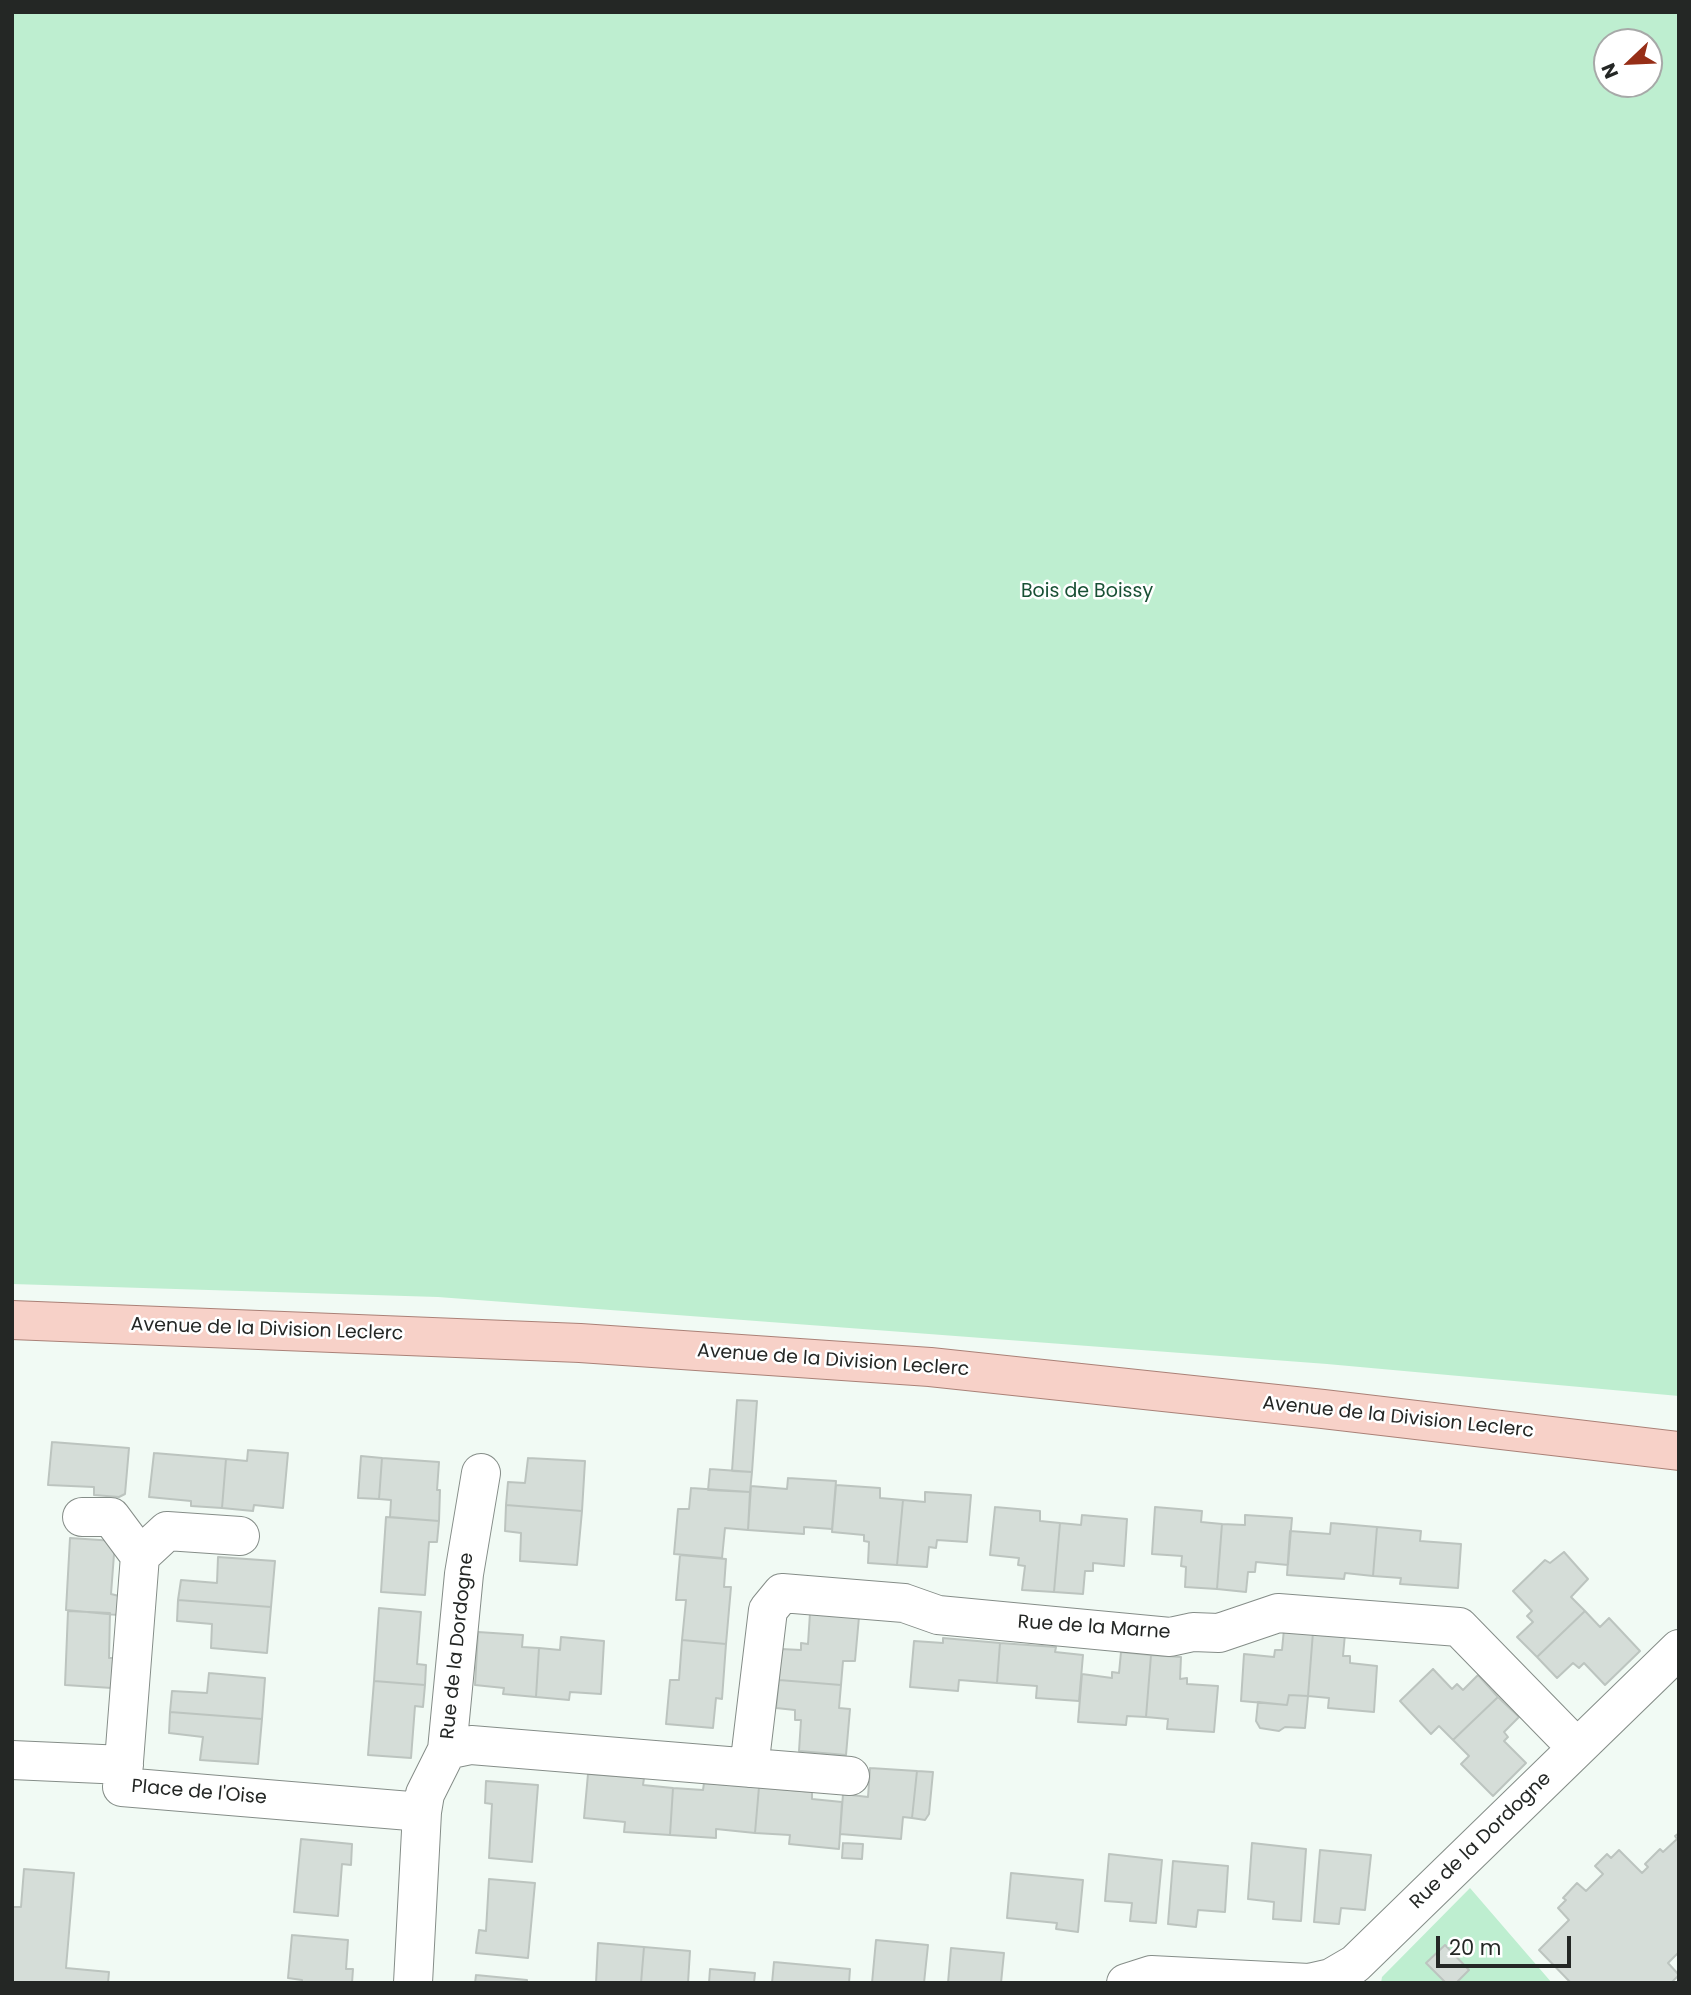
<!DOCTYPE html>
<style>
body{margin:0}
#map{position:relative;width:1691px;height:1995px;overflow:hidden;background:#f1faf4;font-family:Poppins,sans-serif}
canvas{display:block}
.frame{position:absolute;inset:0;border:14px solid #242725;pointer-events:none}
.north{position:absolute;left:1593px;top:28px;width:70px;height:70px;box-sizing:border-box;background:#fff;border:2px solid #a7a9a8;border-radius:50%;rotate:247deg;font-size:19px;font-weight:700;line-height:28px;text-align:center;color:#242725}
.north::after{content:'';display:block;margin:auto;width:24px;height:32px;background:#962e17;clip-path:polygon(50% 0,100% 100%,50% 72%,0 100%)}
.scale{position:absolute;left:1436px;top:1936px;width:135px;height:32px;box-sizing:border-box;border:4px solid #242725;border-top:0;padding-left:9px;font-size:21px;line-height:24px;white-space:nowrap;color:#242725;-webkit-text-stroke:5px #fff;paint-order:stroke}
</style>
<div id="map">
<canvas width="1691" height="1995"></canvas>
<div class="frame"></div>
<div class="north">N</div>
<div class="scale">20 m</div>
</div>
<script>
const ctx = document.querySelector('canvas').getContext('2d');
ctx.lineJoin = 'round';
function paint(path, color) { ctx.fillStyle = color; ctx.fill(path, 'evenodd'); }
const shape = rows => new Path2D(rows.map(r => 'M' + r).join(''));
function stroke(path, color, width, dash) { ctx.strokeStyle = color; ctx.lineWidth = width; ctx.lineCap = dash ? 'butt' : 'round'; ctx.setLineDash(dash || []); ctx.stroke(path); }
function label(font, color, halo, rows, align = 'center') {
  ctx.font = font + ' Poppins,sans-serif'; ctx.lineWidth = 5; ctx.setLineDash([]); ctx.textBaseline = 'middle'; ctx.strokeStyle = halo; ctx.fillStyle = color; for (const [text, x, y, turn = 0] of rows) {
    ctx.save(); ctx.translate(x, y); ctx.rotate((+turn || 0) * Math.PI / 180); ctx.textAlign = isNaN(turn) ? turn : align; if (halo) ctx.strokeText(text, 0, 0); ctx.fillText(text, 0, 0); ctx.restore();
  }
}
const green = shape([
 [12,12,1679,12,1679,1396,1327,1364,438,1297,12,1284],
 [1607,42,1649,42,1649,84,1607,84],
 [1470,1888,1552,1983,1381,1983,1382,1977]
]);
const building = shape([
 [737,1400,757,1401,752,1472,732,1471,737,1400],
 [52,1442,129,1448,125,1494,119,1497,94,1495,94,1487,48,1485,52,1442],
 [248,1450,288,1453,283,1508,254,1505,253,1511,222,1508,226,1459,247,1461,248,1450],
 [154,1453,226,1459,222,1508,191,1506,191,1501,149,1497,154,1453],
 [361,1456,382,1458,379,1499,358,1498,361,1456],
 [382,1458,439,1462,437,1490,440,1490,439,1521,390,1517,391,1500,379,1499,382,1458],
 [528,1458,585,1461,582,1511,506,1505,508,1482,525,1483,528,1458],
 [710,1469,752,1472,750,1492,708,1490,710,1469],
 [788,1478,836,1481,832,1529,804,1527,804,1534,748,1530,751,1486,787,1489,788,1478],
 [836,1485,880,1488,880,1498,903,1500,897,1565,868,1563,869,1542,864,1541,864,1535,832,1532,836,1485],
 [691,1488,750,1492,748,1530,725,1528,722,1558,674,1554,678,1509,689,1509,691,1488],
 [925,1492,971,1495,967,1542,937,1540,936,1548,929,1547,927,1567,897,1565,903,1500,925,1502,925,1492],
 [506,1505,582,1511,577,1565,520,1561,521,1533,505,1531,506,1505],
 [995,1507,1040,1511,1040,1521,1060,1523,1054,1592,1022,1590,1025,1566,1018,1565,1019,1558,990,1555,995,1507],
 [1155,1507,1202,1511,1201,1522,1222,1524,1217,1589,1185,1587,1186,1567,1181,1566,1182,1556,1152,1554,1155,1507],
 [1082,1515,1127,1519,1124,1566,1093,1563,1093,1571,1085,1571,1083,1594,1054,1592,1060,1523,1081,1525,1082,1515],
 [1245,1515,1292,1518,1288,1565,1256,1562,1255,1572,1248,1572,1246,1592,1217,1589,1222,1524,1245,1525,1245,1515],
 [386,1517,439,1521,437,1542,429,1542,425,1595,381,1592,386,1517],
 [1331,1523,1377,1527,1373,1576,1345,1573,1344,1579,1287,1575,1290,1531,1330,1534,1331,1523],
 [1377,1527,1421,1531,1420,1541,1461,1544,1458,1588,1400,1584,1401,1578,1373,1576,1377,1527],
 [70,1538,115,1541,111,1594,119,1596,118,1615,66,1610,70,1538],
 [1564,1552,1588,1579,1571,1597,1585,1611,1537,1657,1517,1637,1533,1622,1527,1616,1532,1611,1513,1591,1545,1560,1550,1563,1564,1552],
 [680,1555,726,1559,724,1587,731,1587,726,1644,682,1640,686,1600,676,1600,680,1555],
 [218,1557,275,1561,271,1607,178,1600,181,1580,217,1583,218,1557],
 [178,1600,271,1607,267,1653,211,1648,212,1624,177,1621,178,1600],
 [379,1608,421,1612,417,1664,426,1665,425,1685,374,1681,379,1608],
 [68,1611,110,1613,109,1658,113,1658,112,1688,65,1685,68,1611],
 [1585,1611,1600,1627,1609,1618,1640,1651,1605,1685,1584,1663,1579,1668,1573,1663,1557,1678,1537,1657,1585,1611],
 [810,1613,859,1617,855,1661,843,1661,841,1685,779,1680,781,1649,801,1650,801,1643,808,1644,810,1613],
 [1284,1629,1313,1632,1308,1696,1289,1695,1287,1705,1241,1701,1244,1654,1274,1657,1275,1650,1282,1650,1284,1629],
 [478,1632,523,1635,522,1647,539,1648,536,1697,503,1694,504,1688,475,1685,478,1632],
 [1313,1632,1345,1634,1343,1656,1350,1656,1350,1663,1377,1666,1374,1712,1328,1708,1329,1698,1308,1696,1313,1632],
 [561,1637,604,1641,601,1694,570,1692,569,1700,536,1697,539,1648,560,1650,561,1637],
 [943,1638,1000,1643,997,1683,959,1680,958,1691,910,1687,914,1641,943,1643,943,1638],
 [682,1640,726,1644,722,1699,716,1698,713,1728,666,1724,670,1680,679,1680,682,1640],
 [1000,1643,1056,1647,1055,1652,1083,1655,1079,1701,1036,1698,1037,1686,997,1683,1000,1643],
 [1121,1652,1151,1655,1146,1717,1127,1716,1126,1725,1078,1722,1082,1674,1112,1678,1112,1672,1119,1673,1121,1652],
 [1151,1655,1181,1657,1180,1679,1187,1678,1187,1684,1218,1686,1214,1732,1167,1729,1168,1719,1146,1717,1151,1655],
 [1433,1669,1452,1689,1457,1684,1463,1690,1478,1675,1498,1697,1453,1740,1439,1726,1431,1734,1400,1701,1433,1669],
 [209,1673,265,1678,262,1719,170,1712,172,1691,207,1693,209,1673],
 [779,1680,841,1685,839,1708,850,1709,846,1755,799,1751,801,1720,795,1720,795,1710,776,1708,779,1680],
 [374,1681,425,1685,423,1707,415,1706,411,1758,368,1755,374,1681],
 [1289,1695,1308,1696,1305,1728,1285,1727,1279,1731,1260,1728,1256,1721,1258,1702,1287,1705,1289,1695],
 [1498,1697,1519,1717,1504,1732,1508,1737,1504,1741,1526,1763,1493,1796,1461,1764,1469,1756,1453,1740,1498,1697],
 [170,1712,262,1719,258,1764,200,1760,203,1737,169,1733,170,1712],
 [870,1768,917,1771,912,1818,903,1817,901,1839,840,1834,843,1794,868,1797,870,1768],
 [917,1771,933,1772,929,1814,925,1820,912,1818,917,1771],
 [588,1774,644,1778,643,1785,673,1788,670,1835,624,1832,625,1822,584,1818,588,1774],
 [486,1781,538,1785,532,1862,489,1858,492,1804,485,1803,486,1781],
 [704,1783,759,1787,755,1833,716,1829,716,1838,670,1835,673,1788,703,1790,704,1783],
 [759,1787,812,1792,812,1799,842,1802,839,1849,789,1844,790,1835,755,1833,759,1787],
 [1679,1833,1679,1952,1668,1963,1679,1975,1671,1983,1571,1983,1539,1950,1569,1920,1558,1908,1566,1900,1563,1898,1577,1883,1586,1891,1603,1874,1595,1866,1607,1854,1611,1858,1619,1850,1642,1873,1648,1867,1645,1864,1660,1849,1663,1852,1677,1839,1675,1836,1679,1833],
 [301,1839,352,1844,351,1865,342,1864,338,1916,294,1912,301,1839],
 [843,1843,863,1844,862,1859,842,1858,843,1843],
 [1252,1843,1306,1849,1301,1921,1273,1919,1274,1902,1248,1899,1252,1843],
 [1320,1850,1371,1855,1365,1910,1341,1908,1339,1924,1314,1922,1320,1850],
 [1109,1854,1162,1860,1156,1923,1130,1921,1132,1903,1105,1901,1109,1854],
 [1173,1861,1228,1866,1225,1912,1198,1910,1196,1927,1168,1924,1173,1861],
 [24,1869,74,1873,66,1968,109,1972,108,1983,12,1983,12,1907,21,1907,24,1869],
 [1011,1873,1083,1880,1078,1932,1056,1929,1057,1923,1007,1918,1011,1873],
 [489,1879,535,1883,528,1958,476,1953,479,1930,486,1931,489,1879],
 [292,1935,348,1940,346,1969,353,1969,352,1983,302,1983,302,1980,288,1978,292,1935],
 [876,1940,928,1945,924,1983,872,1983,876,1940],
 [598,1943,644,1947,641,1983,596,1983,598,1943],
 [1445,1945,1469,1970,1456,1983,1446,1983,1426,1963,1445,1945],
 [644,1947,690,1951,688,1983,641,1983,644,1947],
 [951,1948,1004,1953,1001,1983,948,1983,951,1948],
 [774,1962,850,1969,849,1983,772,1983,774,1962],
 [710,1969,755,1973,754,1983,709,1983,710,1969],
 [476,1975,527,1980,527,1983,475,1983,476,1975]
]);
const minor = shape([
 [82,1517,111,1517,140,1556],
 [240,1536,167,1531,140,1556,122,1787,422,1812],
 [447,1750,471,1745,850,1776],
 [12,1760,124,1765],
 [749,1768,768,1610,782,1593,904,1603,938,1615,1170,1637,1193,1632,1219,1633,1278,1613,1459,1627,1577,1748],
 [413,1983,422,1812,425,1794,447,1750,464,1574,481,1473],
 [1126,1983,1151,1975,1309,1983,1331,1978,1355,1964,1679,1649]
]);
const major = shape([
 [12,1320,580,1343,930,1367,1323,1409,1679,1451]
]);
const parkNames = [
 ["Bois de Boissy",1087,592]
];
const streetNames = [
 ["Avenue de la Division Leclerc",267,1330,2],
 ["Avenue de la Division Leclerc",833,1361,4],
 ["Avenue de la Division Leclerc",1398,1418,6],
 ["Rue de la Marne",1094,1628,4],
 ["Rue de la Dordogne",458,1646,-84],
 ["Place de l'Oise",199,1793,5],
 ["Rue de la Dordogne",1481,1841,-44]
];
paint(green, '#beeed0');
paint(building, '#d5ddd8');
stroke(building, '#bcc4bf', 2);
stroke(minor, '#858d88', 40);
stroke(major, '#aa8177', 40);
stroke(minor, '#fff', 38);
stroke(major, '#f7d1c8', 38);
label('19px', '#185034', '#fff', parkNames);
label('19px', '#242725', '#fff', streetNames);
</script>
